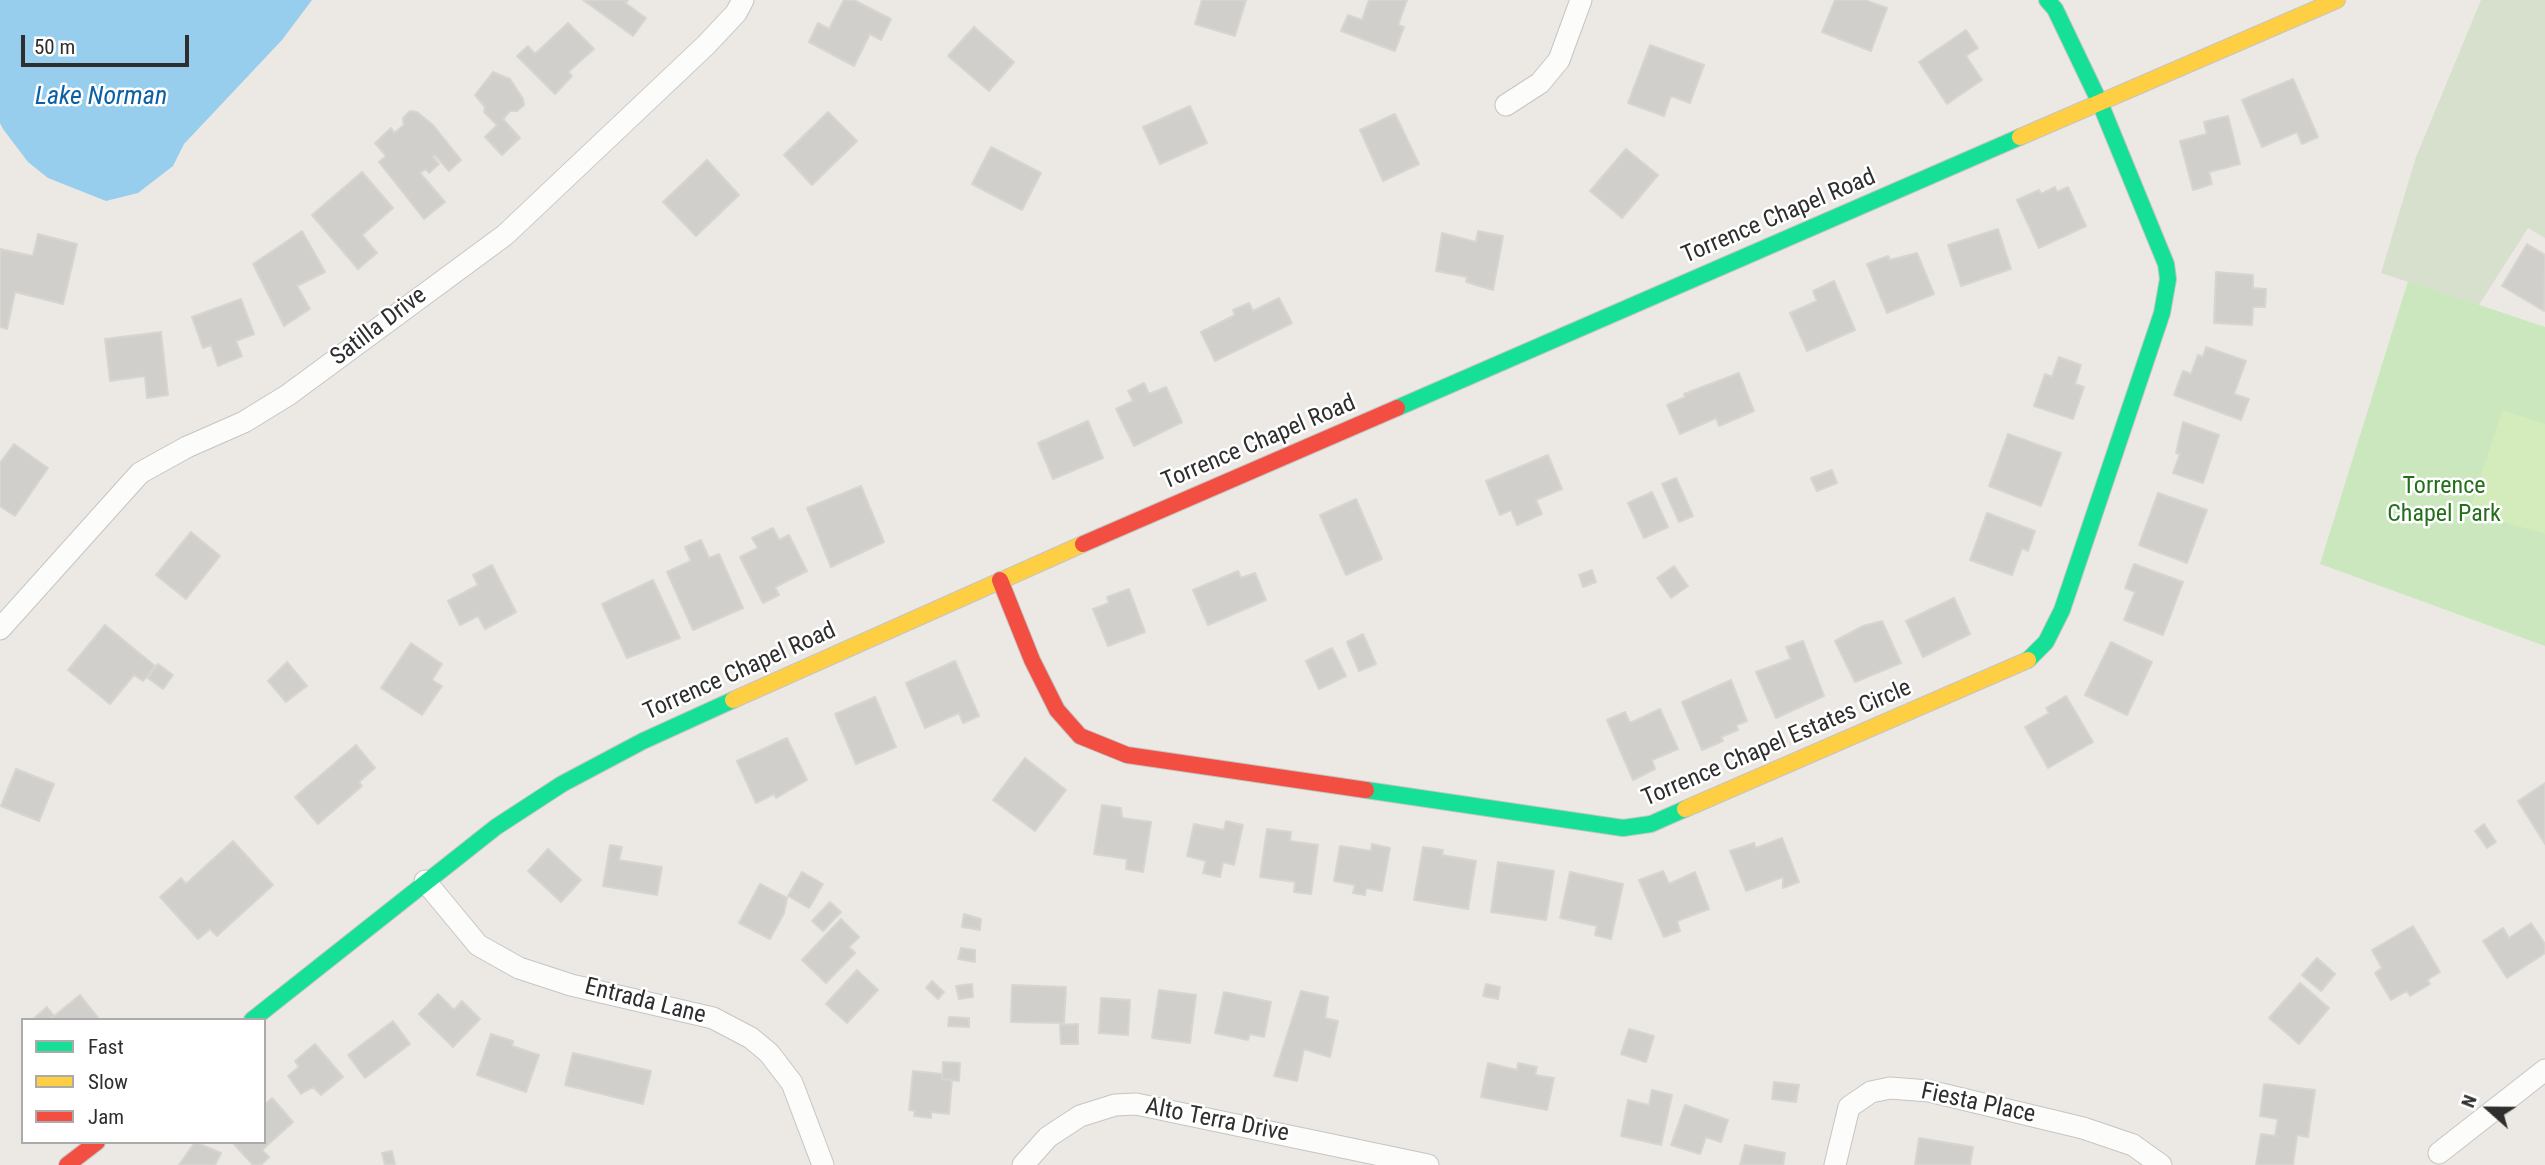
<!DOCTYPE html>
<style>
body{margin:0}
#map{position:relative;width:2545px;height:1165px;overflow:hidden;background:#ece9e4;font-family:"Roboto Condensed",sans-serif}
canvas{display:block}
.legend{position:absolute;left:21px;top:1018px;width:245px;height:126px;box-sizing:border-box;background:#fff;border:2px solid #ababab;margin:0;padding:9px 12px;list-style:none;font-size:21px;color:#2e2e2e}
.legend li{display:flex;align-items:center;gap:14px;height:35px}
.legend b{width:35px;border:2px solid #ababab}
.north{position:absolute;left:2454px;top:1074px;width:70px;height:70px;-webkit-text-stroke:5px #fff;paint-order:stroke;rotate:291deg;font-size:19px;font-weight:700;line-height:28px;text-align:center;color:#2e2e2e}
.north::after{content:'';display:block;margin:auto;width:24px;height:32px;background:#2e2e2e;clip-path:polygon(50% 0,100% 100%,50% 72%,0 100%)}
.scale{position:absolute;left:21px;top:35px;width:168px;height:32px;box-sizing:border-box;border:4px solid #2e2e2e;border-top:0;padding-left:9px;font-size:21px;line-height:24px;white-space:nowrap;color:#2e2e2e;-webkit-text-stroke:5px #fff;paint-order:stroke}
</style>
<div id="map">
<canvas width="2545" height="1165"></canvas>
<ul class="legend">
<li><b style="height:9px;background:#16e098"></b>Fast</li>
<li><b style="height:9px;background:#ffcf43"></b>Slow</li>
<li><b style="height:9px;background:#f24e42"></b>Jam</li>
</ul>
<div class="north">N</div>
<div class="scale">50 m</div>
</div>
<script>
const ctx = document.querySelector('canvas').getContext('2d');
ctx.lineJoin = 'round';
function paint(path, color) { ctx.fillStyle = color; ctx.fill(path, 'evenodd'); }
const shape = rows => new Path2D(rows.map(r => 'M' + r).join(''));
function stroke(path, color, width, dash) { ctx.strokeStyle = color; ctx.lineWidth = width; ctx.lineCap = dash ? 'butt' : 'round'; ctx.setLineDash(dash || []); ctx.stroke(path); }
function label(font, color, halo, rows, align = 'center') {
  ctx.font = font + ' "Roboto Condensed",sans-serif'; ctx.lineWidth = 5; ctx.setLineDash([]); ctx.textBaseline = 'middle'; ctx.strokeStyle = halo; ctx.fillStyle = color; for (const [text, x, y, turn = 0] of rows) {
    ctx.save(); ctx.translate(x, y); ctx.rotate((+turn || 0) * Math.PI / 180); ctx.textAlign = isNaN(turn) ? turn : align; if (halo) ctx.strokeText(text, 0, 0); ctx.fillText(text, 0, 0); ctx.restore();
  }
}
const green = shape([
 [2408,281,2545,327,2545,646,2320,564]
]);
const cemetery = shape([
 [2481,0,2545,0,2545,238,2528,228,2479,305,2381,273,2416,157]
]);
const pitch = shape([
 [2502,410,2545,424,2545,534,2469,512]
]);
const water = shape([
 [0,0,312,0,282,40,184,144,173,166,138,193,106,201,48,178,28,162,3,129,0,123]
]);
const building = shape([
 [583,0,628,0,625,3,646,18,633,36,583,0],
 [844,0,854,0,891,19,881,40,870,34,854,66,809,42,818,23,829,29,844,0],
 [1202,0,1246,0,1235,36,1195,24,1202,0],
 [1369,0,1407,0,1398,25,1404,27,1395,51,1341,31,1348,15,1362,20,1369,0],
 [1835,0,1865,0,1887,8,1871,51,1822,32,1835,0],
 [568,23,594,49,568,72,572,76,555,94,517,56,528,46,535,54,568,23],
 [974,27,1014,62,989,91,948,56,974,27],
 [1966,30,1978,48,1966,56,1982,80,1947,104,1919,62,1966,30],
 [1650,45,1704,65,1690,103,1671,96,1664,116,1628,103,1650,45],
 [493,72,510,79,523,99,524,105,517,111,510,111,503,119,520,138,502,155,485,137,497,125,484,112,485,107,475,95,493,72],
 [2293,79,2318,137,2302,144,2297,132,2262,147,2242,100,2293,79],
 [1190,106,1207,143,1160,164,1143,127,1190,106],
 [410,111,417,112,433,125,461,160,449,171,435,155,433,157,439,164,429,173,426,169,420,173,445,202,424,219,379,162,386,156,375,143,391,128,394,133,404,125,403,118,410,111],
 [828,112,857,141,812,185,784,155,828,112],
 [1395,114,1419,164,1383,181,1360,130,1395,114],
 [2228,116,2240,164,2209,172,2212,184,2193,190,2180,141,2207,134,2204,122,2228,116],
 [991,147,1041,173,1022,210,972,184,991,147],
 [1626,149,1658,175,1622,218,1590,191,1626,149],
 [707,160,739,195,696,236,663,202,707,160],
 [362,172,393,208,362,235,377,253,358,269,312,215,362,172],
 [2055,187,2057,192,2068,187,2086,226,2039,248,2017,200,2039,190,2041,194,2055,187],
 [1998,229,2011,269,1961,286,1948,245,1998,229],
 [302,231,325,272,297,286,310,309,284,326,253,264,302,231],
 [1478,231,1503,236,1493,290,1466,282,1467,277,1436,271,1442,233,1476,242,1478,231],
 [38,234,77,244,63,304,15,292,7,329,0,327,0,249,33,256,38,234],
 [2527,244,2545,255,2544,311,2502,286,2527,244],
 [1917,253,1934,294,1887,313,1867,264,1888,256,1890,260,1917,253],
 [2216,272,2253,275,2253,288,2266,289,2265,307,2253,307,2252,325,2214,323,2216,272],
 [1834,281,1855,330,1807,351,1790,313,1817,301,1813,291,1834,281],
 [1279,298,1292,323,1215,361,1201,332,1235,315,1233,310,1249,303,1253,311,1279,298],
 [241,299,254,334,236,341,242,356,218,366,211,345,203,348,192,317,241,299],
 [161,332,168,395,147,398,145,376,110,381,105,339,161,332],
 [2206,347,2246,361,2234,394,2249,399,2241,420,2174,395,2183,371,2191,374,2198,355,2203,357,2206,347],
 [2059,357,2081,365,2075,384,2084,387,2073,419,2034,406,2045,374,2052,377,2059,357],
 [1739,373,1754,411,1719,426,1716,418,1680,434,1667,405,1685,397,1684,394,1739,373],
 [1144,383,1149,394,1166,387,1182,422,1134,446,1116,409,1133,401,1128,391,1144,383],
 [1088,421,1103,458,1053,479,1038,443,1088,421],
 [2183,422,2219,435,2203,483,2173,473,2180,454,2176,453,2183,422],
 [2008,434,2061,453,2041,506,1989,486,2008,434],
 [14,444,48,468,15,516,0,506,0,463,14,444],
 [1548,455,1562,489,1536,500,1542,514,1517,525,1511,510,1500,515,1486,481,1548,455],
 [1832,470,1837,483,1817,491,1811,478,1832,470],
 [1676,478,1693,516,1679,522,1662,484,1676,478],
 [861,486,884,542,831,567,807,508,861,486],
 [1652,492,1668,527,1644,538,1628,503,1652,492],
 [2158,493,2207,510,2187,563,2139,545,2158,493],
 [1356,499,1382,559,1346,575,1320,515,1356,499],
 [1987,513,2035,531,2028,551,2022,548,2012,575,1970,560,1987,513],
 [773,528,779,540,789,535,807,571,775,587,779,595,763,603,740,557,758,548,752,538,773,528],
 [191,532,220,556,186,599,156,575,191,532],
 [701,540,709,558,719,554,743,608,693,630,667,572,691,561,685,547,701,540],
 [2134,564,2183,582,2163,635,2124,620,2135,592,2125,588,2134,564],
 [492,565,516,612,485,629,478,616,460,625,448,601,478,585,473,575,492,565],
 [1674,566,1688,586,1671,598,1657,578,1674,566],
 [1592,570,1596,582,1583,587,1579,575,1592,570],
 [1238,571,1241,578,1255,573,1266,600,1208,625,1193,590,1238,571],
 [653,580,680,638,627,658,602,604,653,580],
 [1129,589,1145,632,1108,646,1093,609,1109,603,1107,597,1129,589],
 [1954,598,1970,634,1923,657,1906,621,1954,598],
 [1882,621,1901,663,1855,682,1835,641,1863,626,1882,621],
 [105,625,155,666,143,681,134,675,110,704,68,670,105,625],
 [1363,634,1376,664,1359,671,1347,642,1363,634],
 [1803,641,1824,696,1776,718,1756,672,1791,659,1786,647,1803,641],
 [2111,642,2152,662,2127,715,2085,695,2111,642],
 [411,643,442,664,432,680,442,686,422,715,381,688,411,643],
 [1332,648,1346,676,1319,689,1306,661,1332,648],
 [955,661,979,716,963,723,959,713,925,728,906,683,955,661],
 [287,662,307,686,286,702,268,681,287,662],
 [158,664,173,675,163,689,148,678,158,664],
 [1731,680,1747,721,1736,725,1738,730,1721,737,1723,741,1702,750,1682,702,1731,680],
 [2066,696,2093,742,2048,768,2025,727,2049,713,2046,708,2066,696],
 [875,697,896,747,856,764,835,714,875,697],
 [1660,709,1678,749,1652,760,1655,769,1633,780,1607,720,1625,712,1630,723,1660,709],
 [787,738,807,780,776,798,774,794,756,803,737,761,787,738],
 [356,745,375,768,359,782,362,786,318,824,295,797,356,745],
 [1025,758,1066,790,1035,831,993,800,1025,758],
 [16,769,54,784,39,821,1,806,16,769],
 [2545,783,2545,844,2518,801,2545,783],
 [1102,805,1121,808,1122,818,1151,822,1143,872,1126,869,1127,859,1094,854,1102,805],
 [1226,821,1243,825,1234,865,1223,862,1220,877,1203,873,1206,861,1187,856,1194,824,1224,830,1226,821],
 [2484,824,2496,842,2487,848,2475,831,2484,824],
 [1267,829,1291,832,1290,841,1318,845,1311,894,1294,892,1295,882,1260,877,1267,829],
 [1782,838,1799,882,1783,888,1783,877,1746,891,1730,851,1754,843,1756,848,1782,838],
 [233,841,273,885,217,936,210,929,198,939,160,897,181,878,186,884,233,841],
 [1372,844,1390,848,1382,891,1366,888,1365,895,1353,893,1355,885,1334,881,1340,846,1371,851,1372,844],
 [610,845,622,847,619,860,662,867,657,895,603,886,610,845],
 [1423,847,1443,850,1442,855,1476,861,1468,909,1414,900,1423,847],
 [548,849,581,880,561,902,528,871,548,849],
 [1498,862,1554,871,1546,920,1491,912,1498,862],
 [1663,871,1669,884,1695,872,1709,909,1677,921,1680,931,1664,937,1639,880,1663,871],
 [802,872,823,884,809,908,788,896,802,872],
 [1570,872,1623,884,1611,939,1595,935,1597,926,1560,918,1570,872],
 [760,884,787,898,784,913,770,939,739,923,760,884],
 [830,902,841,912,823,931,812,921,830,902],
 [964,914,981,919,980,930,962,927,964,914],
 [841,919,859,937,849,947,855,953,826,983,802,960,841,919],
 [2531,923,2545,944,2545,953,2507,978,2483,941,2503,928,2509,938,2531,923],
 [2413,926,2440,972,2427,980,2430,984,2410,996,2407,991,2391,1000,2375,973,2382,968,2372,950,2413,926],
 [961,948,975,950,975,962,958,959,961,948],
 [2317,958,2335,974,2321,991,2302,975,2317,958],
 [857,970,878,990,847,1023,826,1004,857,970],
 [932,981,944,992,938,999,926,988,932,981],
 [2300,983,2329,1008,2299,1044,2269,1018,2300,983],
 [972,984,973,997,959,999,956,986,972,984],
 [1486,984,1500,987,1498,999,1483,996,1486,984],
 [1012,985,1066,987,1064,1023,1011,1022,1012,985],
 [1159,990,1196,995,1190,1043,1152,1038,1159,990],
 [1301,991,1328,997,1325,1018,1338,1021,1330,1057,1304,1049,1297,1081,1274,1076,1301,991],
 [1224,992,1271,1002,1264,1037,1250,1034,1248,1040,1215,1033,1224,992],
 [438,994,454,1010,462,1001,480,1019,453,1047,419,1014,438,994],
 [80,995,100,1020,49,1020,54,1016,80,995],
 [1101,998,1130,1000,1128,1035,1099,1033,1101,998],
 [47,1007,54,1016,49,1020,32,1020,47,1007],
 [949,1017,969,1018,969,1027,948,1026,949,1017],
 [393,1021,410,1044,365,1078,348,1055,393,1021],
 [1078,1024,1078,1044,1061,1044,1060,1025,1078,1024],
 [1629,1029,1654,1036,1646,1062,1621,1054,1629,1029],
 [491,1034,513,1041,512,1046,539,1055,526,1092,477,1075,491,1034],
 [315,1044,343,1077,321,1095,313,1087,301,1094,288,1076,299,1067,295,1061,315,1044],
 [573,1053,651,1071,643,1104,565,1085,573,1053],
 [943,1062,960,1063,959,1081,942,1079,943,1062],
 [1488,1063,1517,1070,1518,1063,1537,1067,1535,1075,1554,1078,1547,1110,1481,1097,1488,1063],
 [913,1071,942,1074,942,1079,952,1080,949,1114,931,1112,931,1118,914,1116,915,1111,909,1110,913,1071],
 [1774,1082,1799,1085,1796,1102,1772,1099,1774,1082],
 [2264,1084,2315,1090,2308,1137,2297,1135,2293,1165,2256,1165,2261,1134,2275,1136,2278,1119,2260,1116,2264,1084],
 [1652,1090,1672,1095,1661,1145,1621,1136,1628,1100,1649,1105,1652,1090],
 [272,1098,293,1122,262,1150,269,1157,261,1165,253,1165,232,1142,264,1142,264,1105,272,1098],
 [1685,1105,1728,1120,1721,1142,1706,1137,1700,1154,1671,1145,1685,1105],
 [1919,1138,1973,1147,1970,1165,1915,1165,1919,1138],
 [195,1142,221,1153,215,1165,179,1165,195,1142],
 [1745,1145,1785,1153,1783,1165,1740,1165,1745,1145],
 [392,1151,395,1164,385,1165,382,1153,392,1151]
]);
const street = shape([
 [1506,105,1540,83,1559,60,1581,0],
 [0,629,140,473,187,447,244,422,288,395,505,235,706,45,736,13,743,0],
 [425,881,478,945,519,968,571,985,713,1018,751,1038,769,1053,792,1083,823,1165],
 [2439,1153,2545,1070],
 [1023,1165,1048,1137,1080,1116,1115,1105,1136,1104,1428,1165],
 [1835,1165,1849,1107,1871,1092,1890,1088,1929,1091,2083,1128,2133,1145,2161,1165]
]);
const fast = shape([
 [1397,408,2020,137],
 [2028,660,2046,642,2062,610,2162,313,2168,279,2166,264,2100,103,2055,9,2047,0],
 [1366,790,1623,828,1651,824,1685,809],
 [252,1020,496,827,562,784,643,741,733,700]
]);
const slow = shape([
 [2020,137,2337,0],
 [733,700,1083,544],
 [1685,809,2028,660]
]);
const jam = shape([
 [1083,544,1397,408],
 [1000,580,1032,660,1057,710,1080,736,1127,755,1366,790],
 [67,1165,97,1142]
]);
const streetNames = [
 ["Torrence Chapel Road",1779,217,-23],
 ["Satilla Drive",379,327,-37],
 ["Torrence Chapel Road",1259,443,-23],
 ["Torrence Chapel Road",740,672,-24],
 ["Torrence Chapel Estates Circle",1777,744,-23],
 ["Entrada Lane",645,1002,14],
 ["Fiesta Place",1978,1104,12],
 ["Alto Terra Drive",1217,1121,11]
];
const parkNames = [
 ["Torrence",2444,487],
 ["Chapel Park",2444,515]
];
const waterNames = [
 ["Lake Norman",101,97]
];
paint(green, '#cae7bd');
paint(cemetery, '#d6e0cc');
paint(pitch, '#d4ebbb');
paint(water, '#97ceed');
paint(building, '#d1cfcb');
stroke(building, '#d7d5d0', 2);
stroke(street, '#c5c5c5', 23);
stroke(fast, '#c5c5c5', 18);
stroke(slow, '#c5c5c5', 18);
stroke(jam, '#c5c5c5', 18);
stroke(street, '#fcfcfb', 21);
stroke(fast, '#16e098', 16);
stroke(slow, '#ffcf43', 16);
stroke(jam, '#f24e42', 16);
label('24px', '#2e2e2e', '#fff', streetNames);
label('24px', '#236f1a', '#fff', parkNames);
label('italic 26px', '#0b60a5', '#fff', waterNames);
</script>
